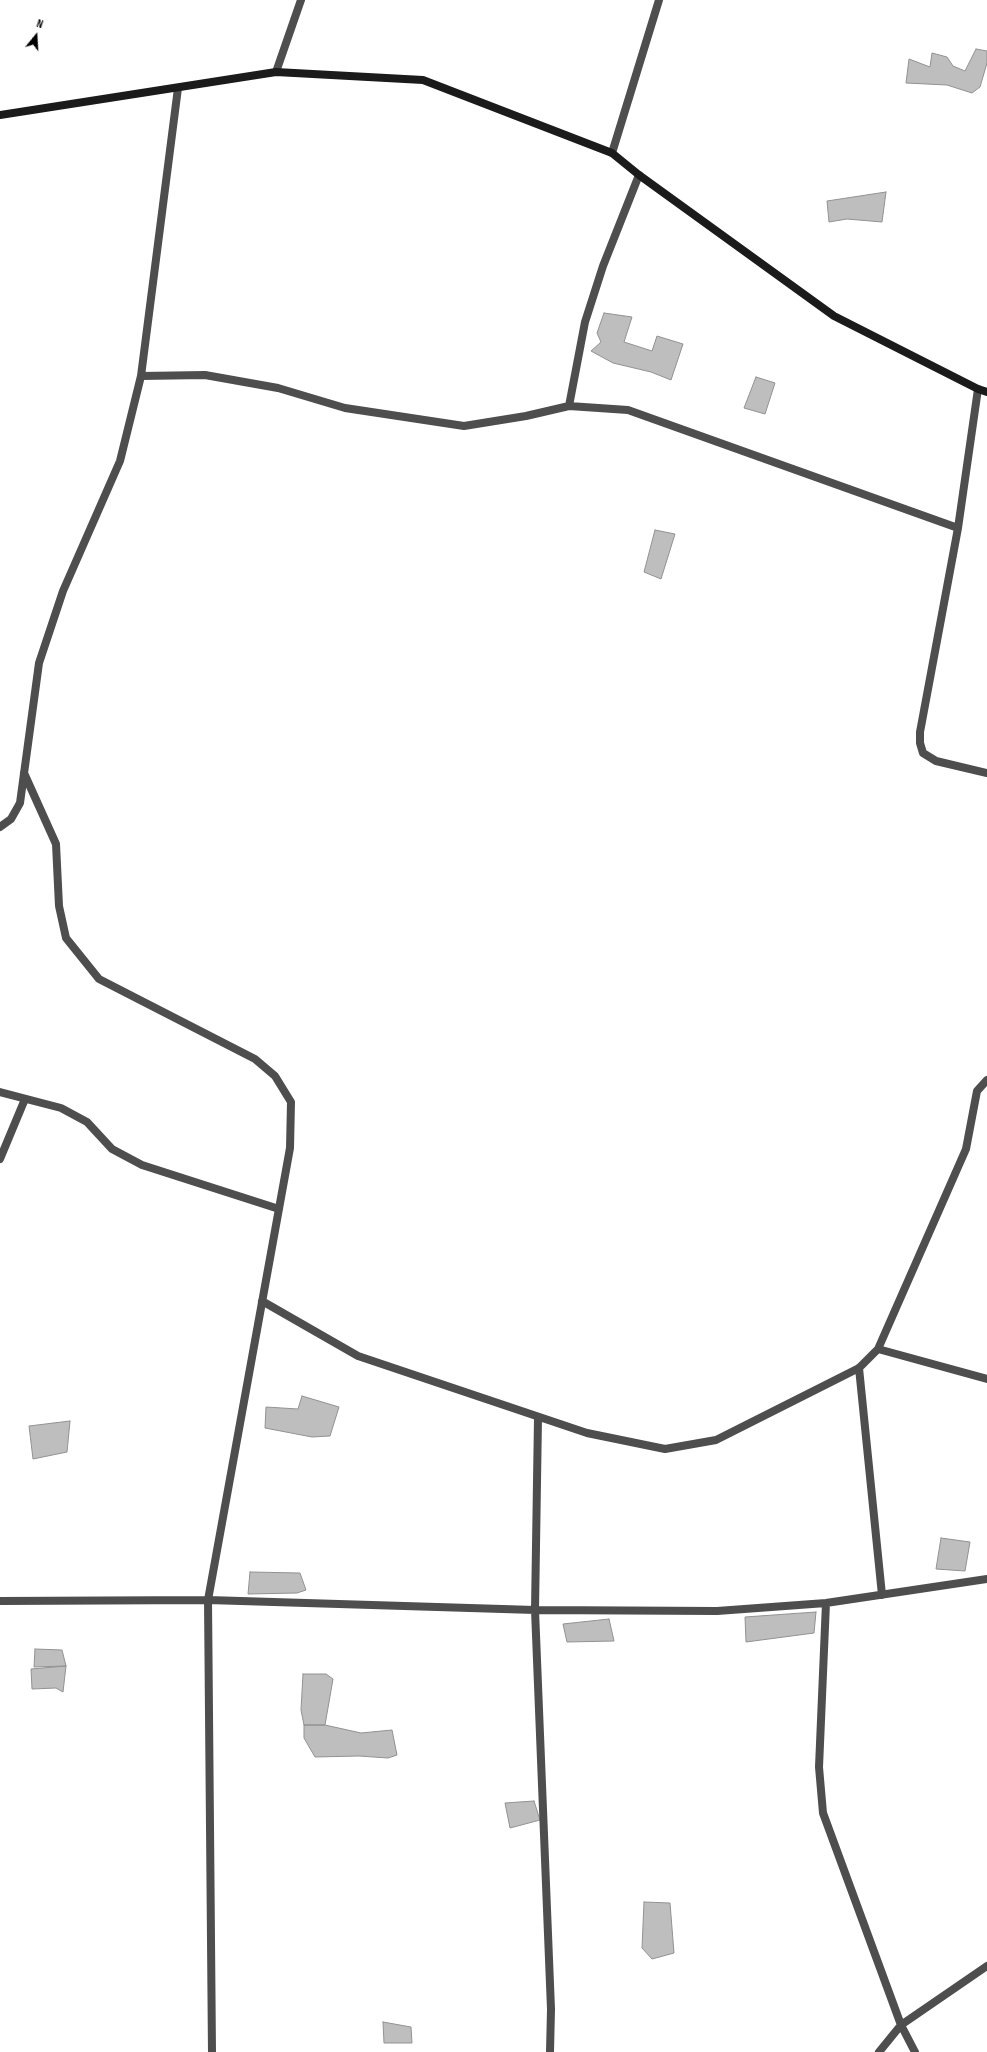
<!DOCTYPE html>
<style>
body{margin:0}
#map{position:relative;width:987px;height:2052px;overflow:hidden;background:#fff;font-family:"Sofia Sans Condensed",sans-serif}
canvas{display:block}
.north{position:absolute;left:16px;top:16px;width:40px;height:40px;-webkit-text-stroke:3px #fff;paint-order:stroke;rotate:18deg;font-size:11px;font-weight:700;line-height:16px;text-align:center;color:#000}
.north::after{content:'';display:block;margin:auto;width:14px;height:18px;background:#000;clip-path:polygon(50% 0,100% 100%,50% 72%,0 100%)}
</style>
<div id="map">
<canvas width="987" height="2052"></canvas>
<div class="north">N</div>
</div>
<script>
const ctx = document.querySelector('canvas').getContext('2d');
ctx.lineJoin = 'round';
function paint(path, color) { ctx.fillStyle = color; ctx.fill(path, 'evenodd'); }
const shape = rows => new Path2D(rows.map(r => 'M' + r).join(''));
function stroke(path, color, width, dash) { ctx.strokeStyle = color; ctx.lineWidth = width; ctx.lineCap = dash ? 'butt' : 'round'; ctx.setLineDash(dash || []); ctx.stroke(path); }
const building = shape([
 [976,49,987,51,987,63,980,87,972,93,947,85,906,83,909,59,930,67,932,53,947,57,953,66,965,71,976,49],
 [886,192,882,222,847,219,829,222,827,201,886,192],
 [604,313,632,317,624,342,652,351,657,336,683,344,671,380,651,372,613,363,591,351,601,342,597,333,604,313],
 [756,377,775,383,765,414,744,408,756,377],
 [655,530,675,534,661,579,644,572,655,530],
 [302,1396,339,1407,330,1436,312,1437,265,1428,266,1407,298,1409,302,1396],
 [70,1421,67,1452,33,1459,29,1426,70,1421],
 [941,1538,970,1542,965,1571,936,1569,941,1538],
 [250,1572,300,1573,306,1590,297,1593,248,1594,250,1572],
 [816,1612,814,1633,746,1642,745,1617,816,1612],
 [609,1619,614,1641,567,1642,563,1624,609,1619],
 [35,1649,62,1650,66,1666,34,1667,35,1649],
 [66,1666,63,1692,56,1688,32,1689,31,1669,66,1666],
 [303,1674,326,1674,333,1679,325,1725,304,1725,301,1710,303,1674],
 [304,1725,325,1725,361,1733,392,1730,397,1755,388,1758,359,1756,315,1757,304,1738,304,1725],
 [534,1801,540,1820,510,1828,505,1803,534,1801],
 [644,1902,670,1903,674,1953,652,1959,642,1948,644,1902],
 [383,2022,411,2027,412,2043,384,2043,383,2022]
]);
const street = shape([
 [276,72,301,0],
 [612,153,659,0],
 [141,376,205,375,278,388,345,408,464,426,526,416,569,406,628,410,958,528],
 [978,389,958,528,920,732,920,743,923,753,936,761,987,773],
 [569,406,585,322,603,266,639,175],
 [24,773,56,844,59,906,66,938,99,979,255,1059,275,1076,291,1102,290,1148,208,1600,212,2052],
 [0,827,11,819,20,803,39,663,63,591,120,461,141,376,178,88],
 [0,1092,61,1108,87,1122,112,1149,142,1165,279,1209],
 [0,1159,25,1099],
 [262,1301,358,1356,587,1433,665,1449,716,1440,859,1368,878,1349,966,1149,977,1091,987,1080],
 [878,1349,987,1379],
 [859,1368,882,1595],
 [538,1418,535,1610,551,2009,550,2052],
 [0,1601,208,1600,535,1610,717,1611,826,1603,987,1579],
 [826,1603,819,1767,823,1813,901,2025,915,2052],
 [879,2052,901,2025,987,1966]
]);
const secondary = shape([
 [0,115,276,72,423,80,612,153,639,175,834,316,978,389,987,392]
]);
paint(building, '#bebebe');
stroke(building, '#929292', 1);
stroke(street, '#4e4e4e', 8);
stroke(secondary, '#1b1b1b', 8);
</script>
